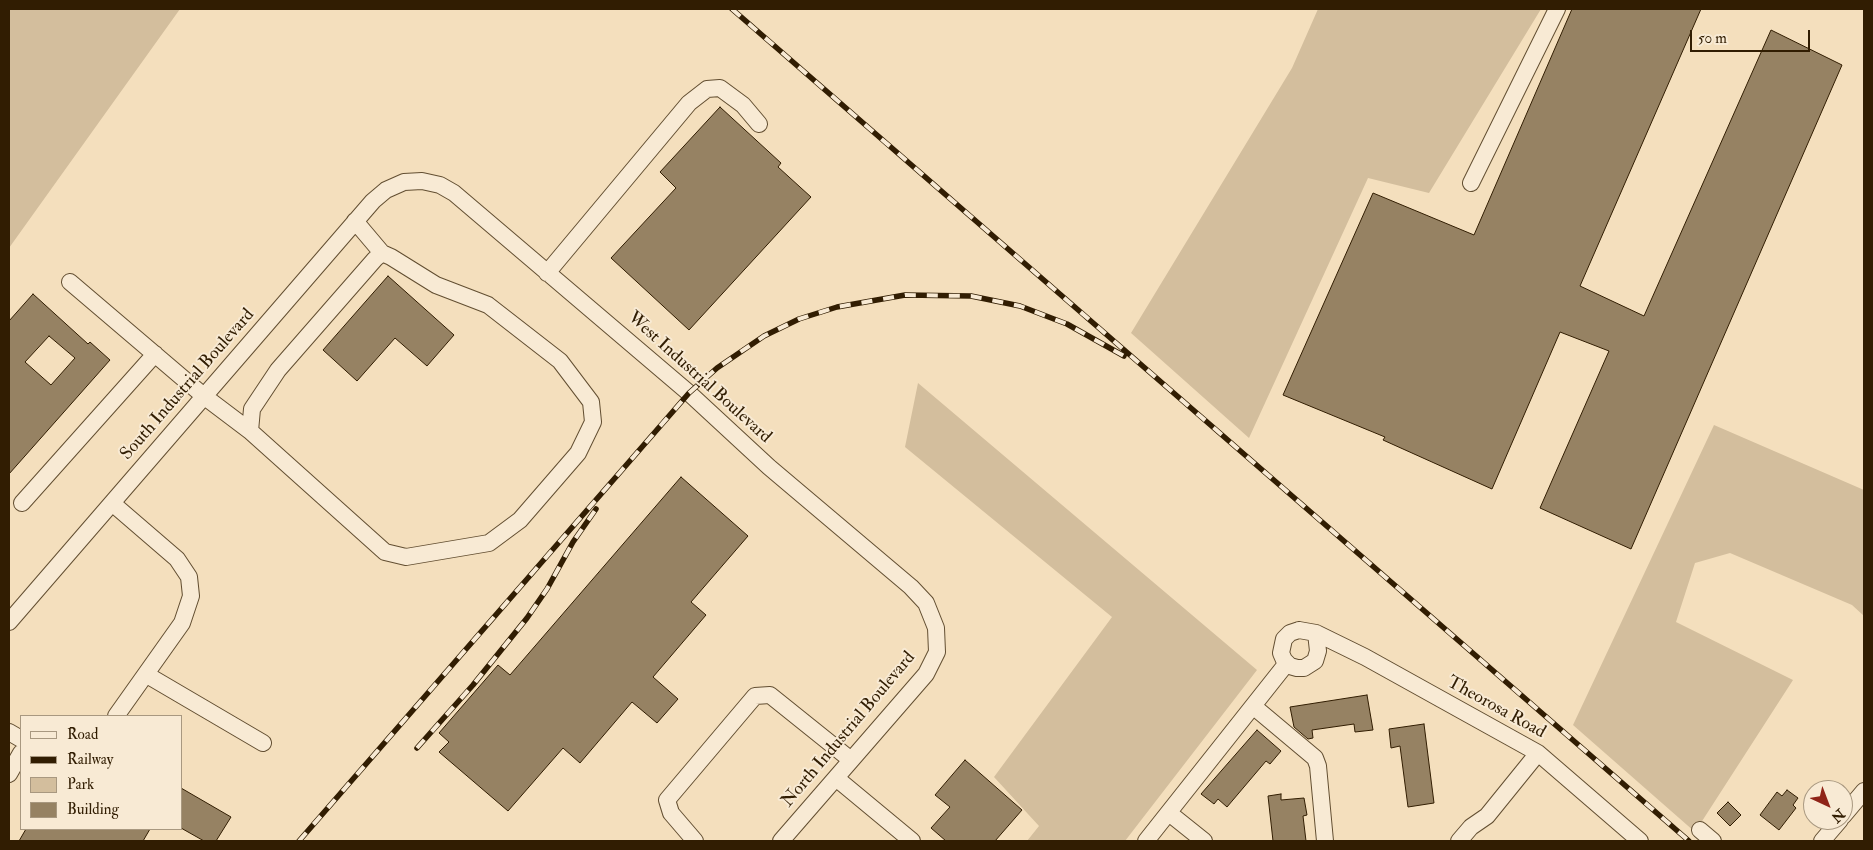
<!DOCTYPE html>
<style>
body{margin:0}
#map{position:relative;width:1873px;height:850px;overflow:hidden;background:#f4dfbd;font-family:"IM FELL Double Pica",serif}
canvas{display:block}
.frame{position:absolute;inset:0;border:10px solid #311d02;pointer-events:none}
.legend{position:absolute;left:20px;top:715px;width:162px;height:115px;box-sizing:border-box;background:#f8ead4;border:1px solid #a89880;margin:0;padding:6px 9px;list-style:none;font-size:15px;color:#311d02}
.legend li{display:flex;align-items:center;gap:10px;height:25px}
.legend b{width:25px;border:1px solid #a89880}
.north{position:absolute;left:1803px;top:780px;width:50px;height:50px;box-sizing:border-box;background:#f8ead4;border:1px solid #a89880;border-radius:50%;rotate:137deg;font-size:14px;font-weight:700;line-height:20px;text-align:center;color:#311d02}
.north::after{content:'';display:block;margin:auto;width:18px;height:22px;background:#8f2418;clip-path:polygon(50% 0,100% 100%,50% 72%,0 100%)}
.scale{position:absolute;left:1690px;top:30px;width:120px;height:22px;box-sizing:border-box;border:2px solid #311d02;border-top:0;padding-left:6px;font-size:15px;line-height:18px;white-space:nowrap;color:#311d02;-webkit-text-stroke:4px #f8ead4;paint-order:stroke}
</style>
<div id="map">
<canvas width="1873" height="850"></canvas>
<div class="frame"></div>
<ul class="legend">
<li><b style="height:6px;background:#f8ead4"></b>Road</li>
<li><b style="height:6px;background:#311d02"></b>Railway</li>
<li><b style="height:14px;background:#d3be9d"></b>Park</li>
<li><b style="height:14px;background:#968263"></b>Building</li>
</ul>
<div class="north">N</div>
<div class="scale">50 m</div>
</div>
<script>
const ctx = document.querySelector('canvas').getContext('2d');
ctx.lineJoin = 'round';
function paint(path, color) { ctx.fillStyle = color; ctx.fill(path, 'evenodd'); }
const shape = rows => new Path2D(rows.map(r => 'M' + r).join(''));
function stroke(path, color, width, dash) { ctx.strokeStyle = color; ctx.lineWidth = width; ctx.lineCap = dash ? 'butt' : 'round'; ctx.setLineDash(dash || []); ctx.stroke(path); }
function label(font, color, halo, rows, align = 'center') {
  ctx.font = font + ' "IM FELL Double Pica",serif'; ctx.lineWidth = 4; ctx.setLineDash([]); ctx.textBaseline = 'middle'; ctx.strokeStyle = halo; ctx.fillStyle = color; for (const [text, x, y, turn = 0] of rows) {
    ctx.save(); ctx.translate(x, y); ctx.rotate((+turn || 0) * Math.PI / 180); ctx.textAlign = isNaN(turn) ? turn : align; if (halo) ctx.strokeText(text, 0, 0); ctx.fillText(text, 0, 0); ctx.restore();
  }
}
const green = shape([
 [9,9,180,9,9,248],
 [1318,9,1541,9,1429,193,1368,178,1249,438,1131,333,1292,68],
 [918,383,1257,670,1125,841,1027,841,1039,826,994,777,1112,617,905,447],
 [1714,425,1864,490,1864,616,1852,605,1730,553,1695,563,1676,622,1793,680,1695,832,1573,725]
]);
const building = shape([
 [1572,9,1701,9,1580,286,1644,316,1771,30,1842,65,1631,549,1540,508,1609,351,1560,332,1492,489,1383,440,1385,437,1283,395,1373,193,1474,235,1572,9],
 [720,107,781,163,778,167,811,197,689,330,611,258,676,188,660,172,720,107],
 [388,276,454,335,427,366,395,338,357,381,323,350,388,276],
 [33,294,88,344,90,342,110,360,9,474,9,321,33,294],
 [49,336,75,358,51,385,25,362,49,336],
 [681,477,748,536,691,602,706,615,653,677,678,699,657,723,632,702,580,763,563,748,508,811,439,752,449,742,439,733,498,665,510,675,681,477],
 [1367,695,1373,730,1355,732,1354,724,1312,730,1313,738,1308,739,1294,727,1290,707,1367,695],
 [1424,724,1434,803,1408,807,1400,746,1391,748,1389,729,1424,724],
 [1257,730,1281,751,1270,764,1266,761,1227,807,1218,799,1214,804,1201,794,1257,730],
 [965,760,1022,810,995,841,946,841,931,828,950,807,935,795,965,760],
 [181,788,231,817,216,841,204,841,181,828,181,788],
 [1787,790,1798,798,1793,805,1796,808,1779,830,1760,815,1777,792,1782,796,1787,790],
 [1281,794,1281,800,1304,798,1307,815,1303,816,1306,841,1273,841,1268,796,1281,794],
 [1728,802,1741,815,1730,826,1717,813,1728,802],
 [26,829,150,829,143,841,19,841,26,829]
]);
const minor = shape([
 [1471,183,1557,9],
 [355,221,382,253],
 [382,253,391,257,436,285,488,305,560,361,591,402,593,422,578,453,520,520,489,543,406,557,385,552,250,431,252,409,278,370,375,259,382,253],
 [547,273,689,103,707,89,720,88,743,105,759,124],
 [70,282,205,397,250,431],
 [22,503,155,354],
 [112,503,177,559,189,577,191,596,182,623,116,716],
 [9,622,373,201,386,190,404,182,422,181,440,185,454,193,689,393,769,467,911,587,926,603,936,628,937,652,926,674,781,841],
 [1299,630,1316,633,1318,651,1315,661,1304,668,1297,668,1290,666,1284,660,1281,653,1284,639,1290,633,1299,630],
 [1316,633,1365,657,1538,753,1640,841],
 [147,675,263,743],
 [1253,706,1315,758,1318,766,1325,841],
 [9,732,21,739],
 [9,774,21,753],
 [836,778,912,841],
 [1169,813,1204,841],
 [1843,816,1864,791],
 [1700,830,1713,841],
 [695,841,671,813,667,800,755,696,770,695,851,760],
 [1146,841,1287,663],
 [1459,841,1471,827,1487,816,1538,753],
 [1822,841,1840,820]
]);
const rail = shape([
 [732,9,1689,841],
 [417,748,473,685,527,618,547,589,573,542,596,509],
 [299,841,689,393,717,368,764,336,799,319,837,307,905,295,971,296,1020,306,1067,324,1124,356]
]);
const streetNames = [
 ["West Industrial Boulevard",699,378,42],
 ["South Industrial Boulevard",188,385,-49],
 ["Theorosa Road",1496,708,29],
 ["North Industrial Boulevard",849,730,-50]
];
paint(green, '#d3be9d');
paint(building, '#968263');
stroke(building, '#311d02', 1);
stroke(minor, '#624e31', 18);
stroke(minor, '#f8ead4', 16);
stroke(rail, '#311d02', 5.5);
stroke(rail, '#f8ead4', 4, [11]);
label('18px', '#311d02', '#f8ead4', streetNames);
</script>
